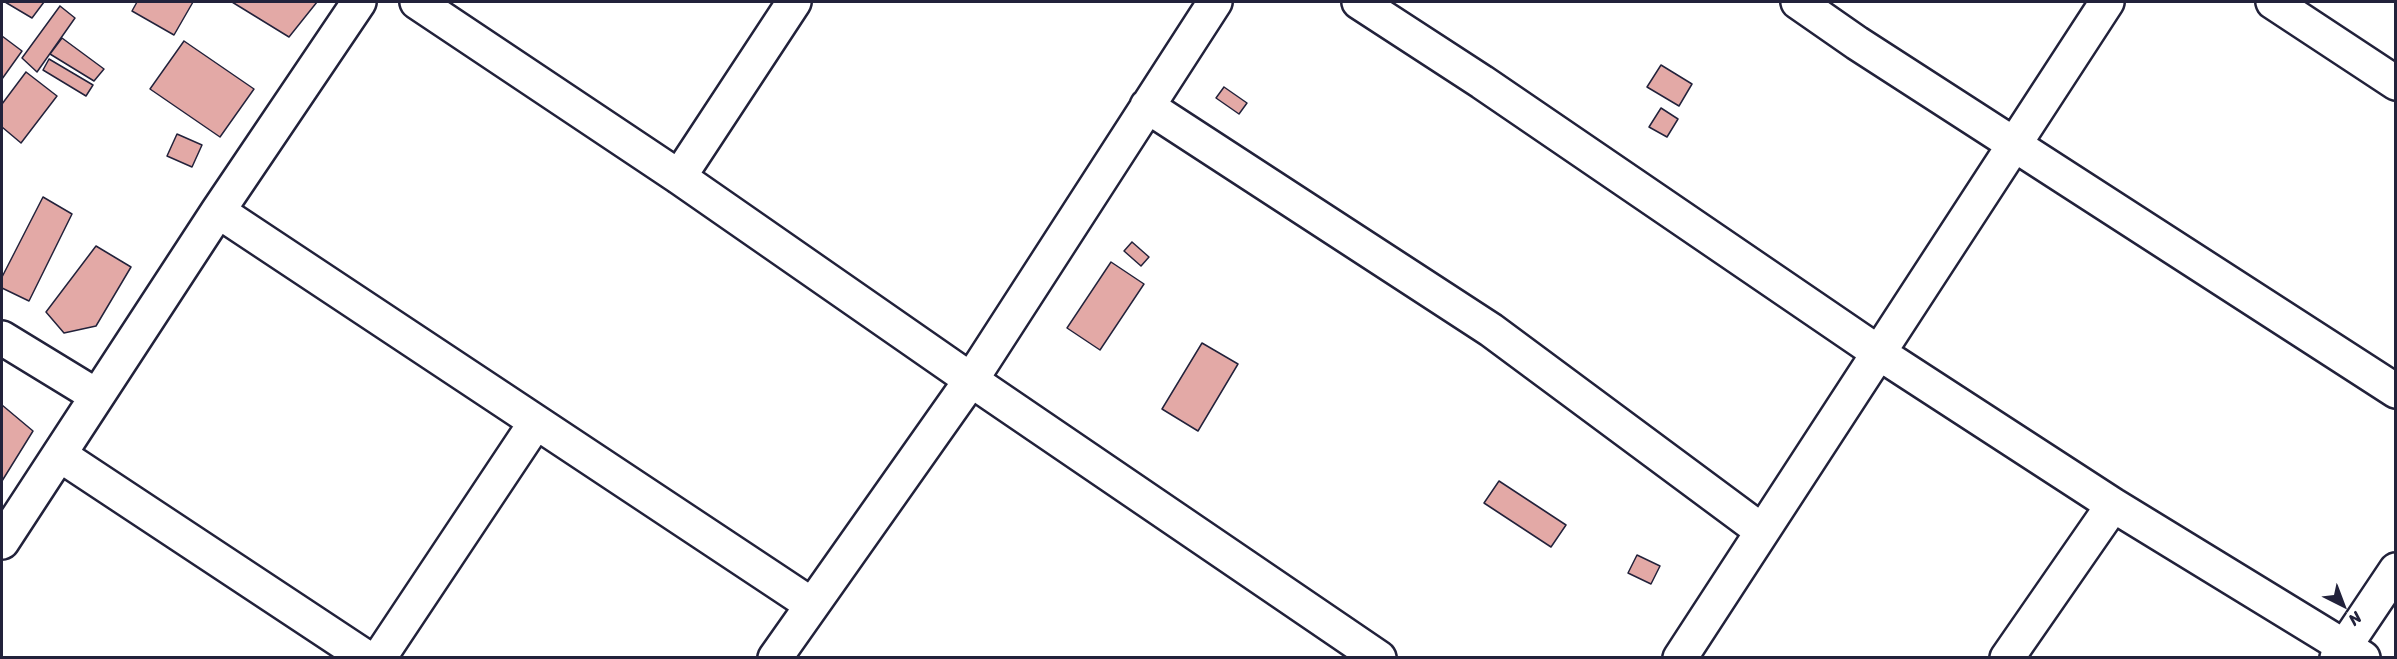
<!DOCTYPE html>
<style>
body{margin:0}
#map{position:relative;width:2397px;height:659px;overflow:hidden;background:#fff;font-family:Sriracha,sans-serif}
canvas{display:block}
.frame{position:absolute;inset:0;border:3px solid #22223b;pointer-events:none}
.north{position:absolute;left:2313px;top:575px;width:60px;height:60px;-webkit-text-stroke:4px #fff;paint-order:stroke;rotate:138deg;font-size:16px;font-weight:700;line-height:24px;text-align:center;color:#22223b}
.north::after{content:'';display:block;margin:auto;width:21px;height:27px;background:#22223b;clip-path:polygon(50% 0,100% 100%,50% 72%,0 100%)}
</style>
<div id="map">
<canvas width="2397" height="659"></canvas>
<div class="frame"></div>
<div class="north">N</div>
</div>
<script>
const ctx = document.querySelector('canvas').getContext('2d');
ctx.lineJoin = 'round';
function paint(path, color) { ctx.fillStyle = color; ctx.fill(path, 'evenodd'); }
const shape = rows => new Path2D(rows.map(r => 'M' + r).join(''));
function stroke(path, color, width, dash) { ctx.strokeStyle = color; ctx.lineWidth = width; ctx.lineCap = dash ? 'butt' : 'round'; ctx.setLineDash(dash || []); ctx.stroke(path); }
const building = shape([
 [5,2,44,2,32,18,5,2],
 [137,2,193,2,174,35,132,11,137,2],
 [232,2,317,2,289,37,232,2],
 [60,6,75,18,37,72,22,58,60,6],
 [2,36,22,51,2,79,2,36],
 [62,38,104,69,94,81,50,54,62,38],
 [184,41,254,89,220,137,150,89,184,41],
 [49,59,93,85,86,96,43,70,49,59],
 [1661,65,1692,84,1679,106,1647,87,1661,65],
 [26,72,57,96,21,143,2,127,2,104,26,72],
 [1224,87,1247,103,1239,114,1216,98,1224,87],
 [1661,108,1678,119,1667,137,1649,127,1661,108],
 [177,134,202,145,192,167,167,156,177,134],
 [43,197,72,214,29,301,2,288,2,277,43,197],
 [1132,242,1149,257,1141,266,1124,251,1132,242],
 [96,246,131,267,96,326,64,333,46,312,96,246],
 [1111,262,1144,284,1100,350,1067,328,1111,262],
 [1202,343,1238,364,1198,431,1162,409,1202,343],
 [2,405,33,431,2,481,2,405],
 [1499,481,1566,525,1551,547,1484,503,1499,481],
 [1637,555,1660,566,1651,584,1628,573,1637,555]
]);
const minor = shape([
 [417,2,679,177,971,380,1379,658],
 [1359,2,1482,82,1879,353,2113,505,2363,658],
 [1798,2,1857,43,2396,391],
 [2273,2,2396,83],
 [1147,106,1491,330,1762,531],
 [679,177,794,2],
 [218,211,812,605],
 [2,338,97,396],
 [60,455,367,658],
 [2,542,218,211,359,2],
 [379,658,536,422],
 [775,658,971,380,1215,2],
 [1680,658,2107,2],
 [2007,658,2113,505],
 [2337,658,2396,570]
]);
paint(building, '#e3a9a6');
stroke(building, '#22223b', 1.5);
stroke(minor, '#22223b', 38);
stroke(minor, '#fff', 33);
</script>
